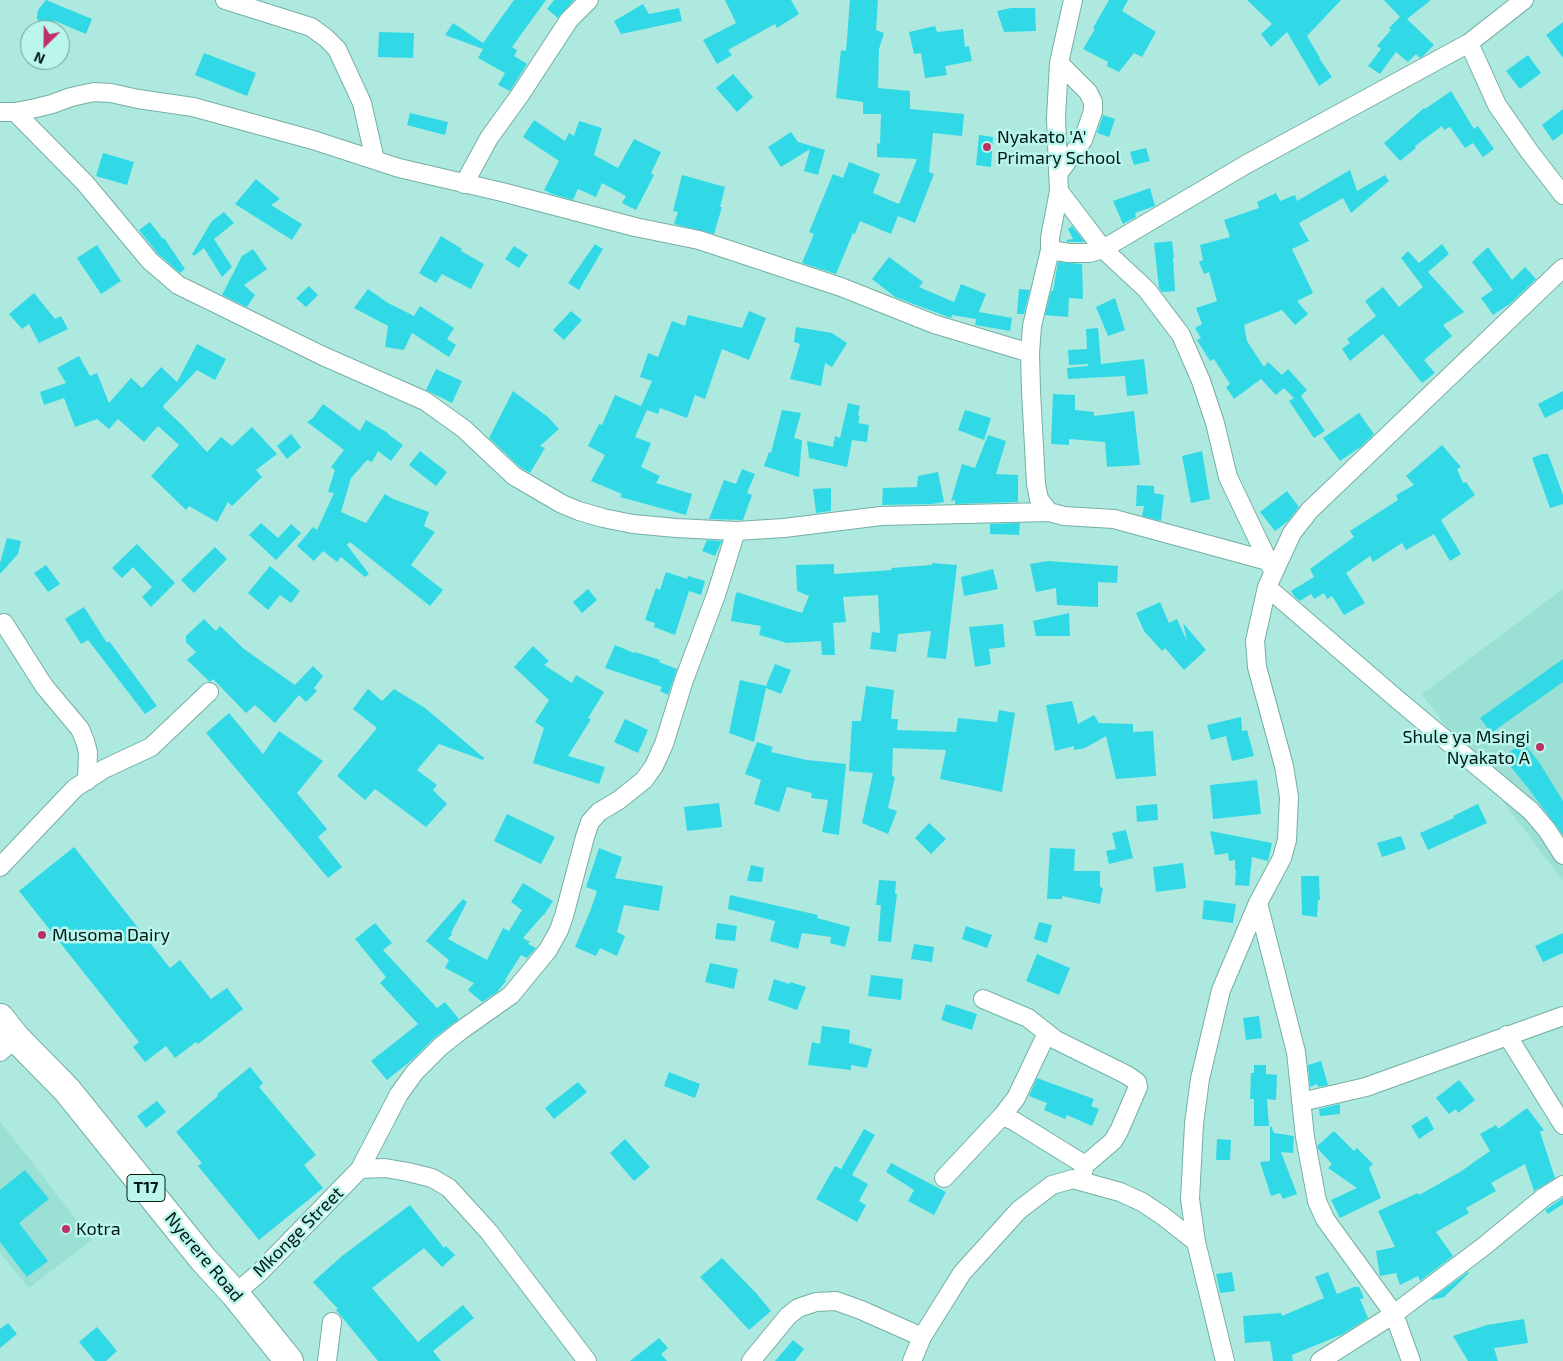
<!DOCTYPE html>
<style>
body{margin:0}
#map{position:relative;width:1563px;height:1361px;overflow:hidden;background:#ade9df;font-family:"Exo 2",sans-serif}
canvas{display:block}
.north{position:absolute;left:20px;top:20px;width:50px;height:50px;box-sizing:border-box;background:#baf6ec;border:1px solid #709e96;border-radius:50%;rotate:203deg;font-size:14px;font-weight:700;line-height:20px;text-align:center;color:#021916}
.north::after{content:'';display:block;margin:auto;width:18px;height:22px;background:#bc3064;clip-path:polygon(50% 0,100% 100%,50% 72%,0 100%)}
</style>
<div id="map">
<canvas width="1563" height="1361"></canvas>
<div class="north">N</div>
</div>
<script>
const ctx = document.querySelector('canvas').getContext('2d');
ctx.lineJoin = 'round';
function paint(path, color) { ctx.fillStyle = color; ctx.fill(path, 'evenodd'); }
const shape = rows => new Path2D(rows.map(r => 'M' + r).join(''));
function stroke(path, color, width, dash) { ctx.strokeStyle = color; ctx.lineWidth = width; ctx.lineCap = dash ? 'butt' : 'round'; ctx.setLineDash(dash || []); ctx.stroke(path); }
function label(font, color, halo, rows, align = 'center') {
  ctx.font = font + ' "Exo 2",sans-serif'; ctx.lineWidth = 5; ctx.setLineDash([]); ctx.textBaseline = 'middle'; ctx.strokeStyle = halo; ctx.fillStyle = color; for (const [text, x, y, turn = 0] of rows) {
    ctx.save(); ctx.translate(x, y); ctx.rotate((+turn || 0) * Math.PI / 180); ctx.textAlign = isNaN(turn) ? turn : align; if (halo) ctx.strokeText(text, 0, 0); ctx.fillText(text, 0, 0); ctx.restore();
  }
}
const built = shape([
 [1563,589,1563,881,1422,694],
 [0,1121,92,1240,29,1288,0,1253]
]);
const building = shape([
 [46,0,92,19,86,34,55,21,46,25,39,22,37,18,38,10],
 [514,0,546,0,512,47,517,50,514,56,527,64,510,91,498,85,505,73,478,58,483,49,445,35,453,23,483,43],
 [554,0,574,0,558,18,547,9],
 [725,0,791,0,799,14,777,28,775,24,728,50,732,55,717,64,703,40,736,23],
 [850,0,878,0,876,30,884,33,879,49,878,88,910,91,910,109,964,114,962,136,933,133,929,172,934,174,915,223,898,216,891,234,860,221,855,234,853,233,836,274,802,263,814,234,809,232,833,174,843,178,849,162,880,174,873,193,899,204,917,159,877,157,877,143,880,144,881,114,863,114,863,102,836,98,841,50,846,51],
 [1109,0,1128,0,1122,11,1156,32,1142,57,1134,53,1119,72,1107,66,1108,62,1083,49,1095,29,1093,28],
 [1247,0,1341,0,1307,36,1320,58,1319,58,1332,77,1319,86,1287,32,1271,47,1261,34,1272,24],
 [1384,0,1431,0,1407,19,1434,45,1423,56,1420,58,1416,54,1408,62,1396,52,1380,74,1368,66,1381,49,1377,46,1391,30,1389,28,1400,17],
 [643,4,649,14,679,8,682,21,621,34,614,21],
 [1011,8,1035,8,1036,31,1004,32,997,11],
 [1563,22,1563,58,1546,35],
 [935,26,937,32,963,29,965,47,969,46,972,61,945,66,947,75,925,78,921,53,914,54,909,32],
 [379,32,414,33,413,58,378,57],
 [204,53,256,73,247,96,195,75],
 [1528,55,1541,73,1520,89,1506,71],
 [733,74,753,97,737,112,716,88],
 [1451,91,1474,129,1478,126,1494,149,1483,157,1473,143,1465,148,1450,127,1444,130,1442,126,1415,146,1416,148,1400,161,1384,143,1424,108,1425,109],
 [1563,109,1563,133,1553,141,1542,125],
 [410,113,448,122,445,135,407,125],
 [1103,115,1115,119,1109,137,1097,133],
 [534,120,565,141,569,133,574,136,579,121,602,128,594,155,618,168,634,139,661,152,651,173,654,175,636,210,622,203,626,196,602,183,596,197,578,189,573,200,552,194,544,190,559,161,523,137],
 [791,132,798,142,825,150,818,175,804,171,810,149,781,167,768,147],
 [979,135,993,137,991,167,976,165],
 [1146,148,1150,161,1134,165,1130,152],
 [103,153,134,162,127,185,96,176],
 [1350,170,1357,191,1385,175,1389,181,1351,213,1343,198,1299,223,1309,241,1292,249,1313,293,1297,301,1308,314,1295,325,1282,310,1244,325,1247,341,1264,367,1268,362,1282,375,1288,369,1307,390,1301,396,1325,431,1314,438,1289,401,1294,398,1284,388,1276,395,1261,379,1234,399,1226,387,1230,384,1214,359,1210,361,1197,340,1201,338,1195,328,1202,324,1196,308,1217,301,1209,272,1204,274,1199,262,1203,260,1200,245,1230,237,1224,220,1259,208,1257,202,1276,193,1280,201,1295,195,1297,201],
 [682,175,725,187,720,207,722,207,714,234,674,224,678,212,673,211],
 [256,179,280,199,271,205,302,224,292,240,235,204],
 [1150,188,1155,206,1135,213,1136,217,1123,224,1113,201],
 [224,212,234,223,214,239,232,267,222,277,204,248,194,256,192,254,212,221],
 [150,222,163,239,164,238,185,269,180,273,158,254,139,230],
 [1072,226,1085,242,1067,242,1067,240,1073,239,1068,229],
 [441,236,462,249,461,251,484,264,471,289,442,274,436,283,419,273],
 [1172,241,1174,258,1173,258,1175,291,1162,292,1159,288,1154,243],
 [595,244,603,249,579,290,568,283],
 [1442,244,1449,254,1428,272,1464,312,1443,325,1452,336,1424,360,1435,373,1422,383,1383,334,1350,361,1342,349,1350,343,1347,339,1376,316,1365,301,1383,287,1399,307,1423,287,1401,258,1408,251,1419,263],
 [97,245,121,281,101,294,77,258],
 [514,246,528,255,519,268,505,259],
 [1488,247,1512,280,1525,267,1536,279,1511,303,1493,315,1481,298,1493,290,1472,262],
 [253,249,267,269,244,285,255,295,247,307,222,295,242,256],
 [889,257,923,282,919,287,954,302,961,284,986,294,979,312,1012,318,1010,331,975,325,976,319,952,315,951,318,895,297,872,279],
 [1058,262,1082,264,1083,299,1069,298,1068,317,1045,315,1051,291,1053,291],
 [309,286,318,295,306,307,296,298],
 [368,289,388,303,414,316,420,306,454,328,447,339,456,345,449,357,412,333,404,350,385,347,388,326,354,308],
 [1019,289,1030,290,1024,314,1017,314],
 [34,293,55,319,61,316,68,329,39,343,29,324,22,329,9,314],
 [1115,298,1125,330,1108,336,1096,307],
 [571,311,582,320,564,340,553,330],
 [749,311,766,318,749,360,722,349,705,399,695,395,687,418,660,408,658,414,647,410,635,437,651,443,641,467,660,476,656,483,692,494,686,515,620,497,622,494,591,481,605,455,588,446,599,424,602,425,615,395,641,406,652,381,640,377,648,353,658,357,672,321,685,326,688,315,742,328],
 [796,327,832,333,847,343,832,367,825,363,821,386,790,379,800,344,794,342],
 [1098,328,1101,364,1144,359,1148,394,1127,396,1125,376,1068,379,1067,368,1088,366,1088,364,1069,365,1068,350,1087,349,1086,329],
 [197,344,226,359,215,380,197,370,163,406,164,408,183,426,207,452,221,437,232,446,252,427,277,454,256,470,262,477,232,506,228,502,217,522,189,506,186,510,151,476,179,445,158,426,144,442,118,419,109,429,97,419,75,427,64,398,44,405,40,392,66,383,57,368,79,356,90,376,97,373,109,403,131,378,142,388,161,367,177,382],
 [436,369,462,381,452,403,426,390],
 [513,391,548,417,559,429,540,446,545,448,530,473,520,467,489,438],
 [1563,391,1563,409,1545,418,1538,404],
 [1053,394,1075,395,1075,410,1094,412,1094,416,1134,411,1140,465,1107,467,1105,442,1069,439,1069,445,1051,444],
 [848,403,860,406,858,415,860,416,858,423,869,425,867,442,852,440,847,467,809,458,807,441,833,447,835,436,840,438],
 [323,404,360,431,366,420,388,433,388,434,403,445,391,461,378,451,372,462,367,460,351,478,341,512,366,523,385,494,393,499,429,512,424,526,435,532,411,565,443,590,430,606,350,542,347,545,369,574,365,577,341,557,337,562,323,551,314,561,297,546,313,527,317,530,334,493,328,492,335,470,331,467,344,450,307,422,313,418],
 [782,410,801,413,794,438,802,440,799,477,764,466,769,452,771,453],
 [965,410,991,418,984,440,958,430],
 [1359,413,1374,434,1362,446,1340,461,1323,438],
 [291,434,301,447,287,459,277,446],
 [988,435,1006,441,996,474,1018,475,1018,502,955,504,955,500,951,501,962,464,975,468],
 [1442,445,1461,467,1457,469,1463,483,1466,482,1475,495,1441,520,1461,554,1450,561,1434,534,1406,550,1402,543,1373,562,1370,556,1346,573,1365,603,1344,615,1332,596,1327,599,1324,593,1314,599,1311,594,1300,601,1295,597,1291,591,1314,577,1310,569,1354,537,1350,531,1398,500,1396,495,1414,485,1406,476],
 [420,451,447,472,436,486,409,465],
 [1202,451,1210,499,1191,503,1182,456],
 [1542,454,1548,454,1563,495,1563,504,1550,508,1532,458],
 [742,469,755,474,747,493,752,495,743,520,709,519,724,480,736,484],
 [938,472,944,502,932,504,882,505,883,488,917,487,918,476],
 [1137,485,1154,486,1154,493,1164,495,1161,521,1142,516,1144,506,1136,506],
 [831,488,831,511,816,513,813,489],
 [1287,491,1299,507,1288,521,1275,531,1260,512],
 [261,523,278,538,291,524,301,533,276,560,249,535],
 [1020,523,1019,535,990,534,990,524],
 [7,538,21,541,18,554,0,574,0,563],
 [707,540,722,541,715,556,702,551],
 [137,544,175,583,151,607,142,597,152,587,133,567,122,578,112,568],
 [215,547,227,559,194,593,181,580],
 [1048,561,1118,566,1117,583,1098,582,1098,607,1057,605,1056,588,1036,592,1030,564],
 [932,563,957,565,946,659,927,657,931,631,898,634,896,652,870,649,872,632,880,633,878,595,843,597,846,622,833,623,835,655,822,655,821,641,787,643,759,635,761,626,731,621,735,597,737,592,802,613,809,596,797,591,796,565,834,564,834,574,892,570,891,568,932,565],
 [46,565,60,584,48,592,34,573],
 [270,566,300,591,291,603,280,595,268,610,248,593],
 [993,569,998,589,964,596,961,577],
 [666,572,687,579,688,576,705,581,701,595,689,591,675,635,654,627,655,623,645,620,656,588,660,590],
 [588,589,597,600,582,613,573,602],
 [1160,602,1169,623,1177,619,1187,641,1183,623,1206,650,1184,670,1165,648,1162,651,1144,631,1136,613],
 [84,607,107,643,109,641,157,706,145,714,88,640,81,644,65,619],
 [1069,613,1070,636,1036,636,1033,621],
 [204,619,216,631,220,626,244,649,295,685,313,666,323,676,314,688,317,691,306,702,299,695,275,723,255,705,246,713,213,679,210,682,187,660,196,652,186,642,186,636],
 [1003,624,1005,647,989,649,991,664,975,667,969,627],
 [615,645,634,653,635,652,660,660,659,662,677,669,668,695,660,691,662,687,605,668],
 [533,646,549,661,544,665,572,683,576,675,604,692,588,718,591,719,568,756,605,767,599,784,533,763,544,728,535,722,549,700,514,667],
 [1563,659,1563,682,1491,733,1480,718],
 [775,664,791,670,781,694,766,688,754,742,729,733,740,680,766,686],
 [866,686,894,690,891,719,898,719,897,730,956,732,958,718,997,722,999,710,1015,713,1002,792,940,779,946,750,893,748,892,776,895,777,888,808,897,811,888,834,862,823,873,773,849,771,852,721,861,721],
 [368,689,382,701,394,689,425,708,484,758,483,760,439,744,417,770,437,785,433,790,447,804,426,827,375,789,365,800,337,776,377,728,353,709],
 [1072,701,1078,724,1094,715,1099,723,1133,724,1133,732,1153,731,1156,776,1116,779,1106,736,1085,748,1074,750,1074,746,1055,751,1046,705],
 [229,713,263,754,279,731,323,761,297,793,327,829,318,837,342,867,328,878,206,733],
 [1241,717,1242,731,1247,730,1254,756,1232,761,1226,736,1211,740,1207,725],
 [625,719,648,730,638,753,614,742],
 [757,742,773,747,771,752,807,760,846,764,839,835,822,832,828,800,811,798,812,793,787,787,779,812,754,804,761,780,745,774],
 [1523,742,1539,762,1563,801,1563,835,1528,788,1503,757],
 [1257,780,1261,814,1213,819,1210,785],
 [719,803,722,827,687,831,684,807],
 [1157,804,1158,820,1137,822,1136,806],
 [1478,804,1487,823,1428,850,1420,833,1454,818,1453,816],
 [507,814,555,837,541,864,494,841],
 [929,823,946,839,931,854,915,838],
 [1126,830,1133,858,1109,864,1106,851,1116,849,1112,833],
 [1210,831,1272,843,1268,861,1252,857,1249,886,1235,885,1236,870,1235,870,1235,860,1229,861,1228,853,1215,855],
 [1401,836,1406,849,1382,857,1377,843],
 [74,847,170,968,180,960,211,999,227,988,243,1009,198,1044,196,1042,175,1058,166,1046,145,1062,133,1047,139,1042,19,891],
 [599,848,622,857,615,878,663,886,659,911,624,905,617,932,625,936,617,956,600,948,596,956,575,947,591,909,597,891,586,887],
 [1050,848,1075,849,1074,871,1100,871,1100,887,1103,888,1100,904,1062,896,1062,899,1047,899],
 [1183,863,1186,888,1156,892,1153,867],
 [751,865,764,868,762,882,747,881],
 [1301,876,1319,876,1320,900,1318,900,1317,917,1302,915],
 [879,880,896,881,895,894,897,894,891,942,878,941,881,905,876,905],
 [523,883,553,901,544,915,543,915,523,938,530,942,528,944,536,948,527,958,521,955,505,980,506,981,497,992,482,1002,468,990,474,983,445,968,449,960,426,941,463,899,467,902,451,933,452,934,448,939,487,960,503,928,509,931,522,910,511,902],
 [730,895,818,915,817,918,850,927,845,947,830,943,831,937,802,933,798,949,770,941,775,921,728,909],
 [1204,900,1236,904,1233,923,1202,919],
 [1039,922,1052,925,1047,943,1034,939],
 [375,923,392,943,383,950,437,1008,445,1002,459,1019,433,1039,413,1059,387,1080,371,1061,418,1024,380,983,386,977,355,939],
 [717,923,737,926,735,941,715,939],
 [966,926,992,935,987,948,962,939],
 [1563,933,1563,953,1543,962,1535,946],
 [914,944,934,947,932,962,911,959],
 [1037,954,1070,968,1059,995,1026,981],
 [710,963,738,969,734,989,705,982],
 [871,975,903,979,901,1000,868,996],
 [774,979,789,984,790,982,806,987,797,1010,768,1000],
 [946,1004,977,1014,972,1030,941,1020],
 [1259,1016,1262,1038,1246,1040,1243,1018],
 [822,1026,850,1030,849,1043,872,1049,867,1068,851,1065,851,1070,808,1065,812,1042,820,1044],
 [1321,1061,1328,1085,1318,1087,1317,1084,1310,1087,1308,1065],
 [1254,1065,1266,1065,1266,1074,1277,1075,1276,1100,1267,1099,1269,1126,1254,1126,1254,1099,1250,1099,1251,1073,1254,1073],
 [250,1067,263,1083,259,1087,316,1155,304,1165,323,1188,259,1240,198,1166,202,1163,176,1132,218,1096,217,1094],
 [669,1072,700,1084,695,1098,664,1086],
 [1037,1078,1094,1099,1091,1106,1099,1109,1092,1126,1067,1115,1065,1119,1044,1110,1047,1103,1029,1096],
 [1459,1080,1475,1100,1458,1113,1456,1109,1449,1114,1436,1098],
 [578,1082,587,1092,554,1119,545,1108],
 [157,1101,166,1112,146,1128,137,1116],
 [1340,1104,1340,1114,1320,1116,1319,1109],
 [1527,1108,1544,1130,1540,1132,1555,1178,1534,1191,1525,1164,1491,1183,1496,1191,1466,1208,1469,1213,1436,1232,1453,1256,1420,1281,1418,1276,1400,1285,1396,1273,1380,1276,1376,1251,1395,1247,1378,1211,1418,1193,1419,1195,1460,1172,1490,1151,1480,1134,1496,1125,1498,1129],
 [1427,1116,1434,1129,1419,1139,1411,1126],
 [1271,1126,1274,1133,1294,1136,1293,1153,1281,1152,1297,1194,1283,1199,1280,1193,1271,1196,1260,1162,1270,1161,1270,1127],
 [864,1129,875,1135,852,1175,868,1184,859,1201,866,1205,857,1222,816,1199,835,1166,841,1169],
 [1334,1131,1354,1151,1357,1148,1373,1164,1369,1168,1381,1198,1340,1218,1331,1200,1357,1188,1328,1168,1332,1164,1318,1149,1317,1146],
 [625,1139,650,1167,634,1181,610,1153],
 [1217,1139,1231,1140,1230,1160,1216,1160],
 [891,1163,946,1192,934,1215,908,1201,914,1190,886,1172],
 [25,1170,49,1199,19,1223,48,1261,27,1277,0,1242,0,1190],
 [1563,1198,1563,1204,1548,1214,1545,1210],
 [410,1205,444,1248,446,1246,455,1255,442,1267,424,1248,372,1288,418,1342,463,1305,474,1318,433,1351,441,1361,378,1361,336,1310,338,1309,313,1282,342,1256],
 [722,1258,756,1293,771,1311,749,1330,700,1277],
 [1232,1272,1235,1291,1220,1293,1216,1274],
 [1328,1272,1337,1294,1354,1287,1359,1287,1364,1298,1360,1299,1368,1318,1343,1334,1292,1355,1293,1361,1273,1361,1270,1341,1245,1343,1243,1316,1281,1313,1282,1316,1324,1298,1315,1277],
 [1468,1272,1469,1273,1444,1297,1432,1300,1431,1299],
 [1524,1319,1528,1343,1494,1348,1498,1361,1468,1361,1453,1336,1487,1325],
 [8,1323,17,1334,0,1348,0,1329],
 [97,1327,117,1351,106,1361,95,1361,79,1342],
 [659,1338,668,1348,661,1354,667,1361,630,1361],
 [793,1340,804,1349,795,1361,775,1361]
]);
const minor = shape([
 [225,0,311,27,326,38,337,49,362,103,375,160],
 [1073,0,1059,63,1056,118,1059,191,1103,249,1147,290,1181,335,1201,381,1215,423,1228,477,1271,567],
 [1469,43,1497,105,1529,151,1563,195],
 [0,112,15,112,36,108,52,104,71,97,94,92,111,93,138,99,193,107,313,140,399,168,502,192,635,227,699,240,841,287,934,324,1030,353,1031,391,1036,484,1039,499,1049,512,1064,516,1114,519,1268,561],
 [15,112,85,183,150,261,178,285,323,356,425,401,464,429,514,476,562,504,579,511,603,518,633,524,676,528,736,531,784,528,881,516,1049,512],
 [1058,174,1083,140,1093,111,1093,102,1088,92,1059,63],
 [464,184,489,138,520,95,569,20,589,0],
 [1050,250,1050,238,1059,191],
 [1030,353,1032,326,1050,250,1069,253,1089,253,1103,249,1245,165,1469,43,1524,0],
 [1267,587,1398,700,1531,811,1547,830,1563,855],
 [4,623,44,686,80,729,85,741,88,752,87,781],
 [0,867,75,788,104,769,151,747,209,692],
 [1258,903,1296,1052,1305,1137,1317,1201,1325,1219,1394,1314,1411,1361],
 [983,999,1028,1018,1056,1040,1127,1075,1137,1082,1138,1087,1119,1131,1113,1141,1085,1165,1081,1180],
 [1507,1035,1563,1125],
 [0,1052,16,1038],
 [1301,1102,1366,1087,1563,1016],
 [1002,1116,1014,1121,1085,1165],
 [360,1169,385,1168,408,1172,432,1178,449,1188,489,1232,587,1361],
 [944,1178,1002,1116,1016,1098,1047,1033],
 [235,1294,261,1271,360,1169,399,1094,415,1072,440,1047,460,1031,511,995,548,950,559,930,564,916,585,837,590,822,599,812,619,800,644,780,654,766,664,744,684,680,716,595,736,531],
 [327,1361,332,1322],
 [751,1361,788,1316,798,1308,816,1302,836,1301,861,1310,922,1337],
 [912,1361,922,1337,962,1273,1019,1210,1052,1185,1073,1179,1120,1192,1142,1202,1163,1216,1196,1242],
 [1225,1361,1196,1242,1190,1199,1194,1124,1200,1079,1221,990,1258,903,1282,858,1287,840,1289,797,1284,766,1257,667,1255,641,1267,587,1292,533,1310,510,1563,268],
 [1320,1361,1394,1314,1483,1247,1544,1197,1563,1185]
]);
const primary = shape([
 [0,1018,16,1038,67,1090,203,1259,235,1294,289,1361]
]);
const markers = [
 [987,147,5,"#bc3064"],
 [1540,747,5,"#bc3064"],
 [42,935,5,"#bc3064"],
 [66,1229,5,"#bc3064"]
];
const shields = [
 [146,1188,38]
];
const shieldNames = [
 ["T17",146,1188]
];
const poiNames = [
 ["Nyakato 'A'",997,137],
 ["Primary School",997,158],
 ["Shule ya Msingi",1530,737,"right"],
 ["Nyakato A",1530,758,"right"],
 ["Musoma Dairy",52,935],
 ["Kotra",76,1229]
];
const streetNames = [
 ["Mkonge Street",298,1232,-45],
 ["Nyerere Road",204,1257,50]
];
paint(built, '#9ae0d4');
paint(building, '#31d9e6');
stroke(minor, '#75afa6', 20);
stroke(primary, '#75afa6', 30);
stroke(minor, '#fff', 18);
stroke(primary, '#fff', 28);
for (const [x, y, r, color] of markers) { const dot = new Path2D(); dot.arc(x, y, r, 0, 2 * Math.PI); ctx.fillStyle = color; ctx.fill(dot); stroke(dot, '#baf6ec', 2); }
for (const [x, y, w] of shields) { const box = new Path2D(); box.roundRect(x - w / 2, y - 13.5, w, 27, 4); ctx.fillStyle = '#baf6ec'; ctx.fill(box); stroke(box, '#021916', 1); }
label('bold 16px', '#021916', null, shieldNames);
label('18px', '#021916', '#baf6ec', poiNames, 'left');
label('18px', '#021916', '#baf6ec', streetNames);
</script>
